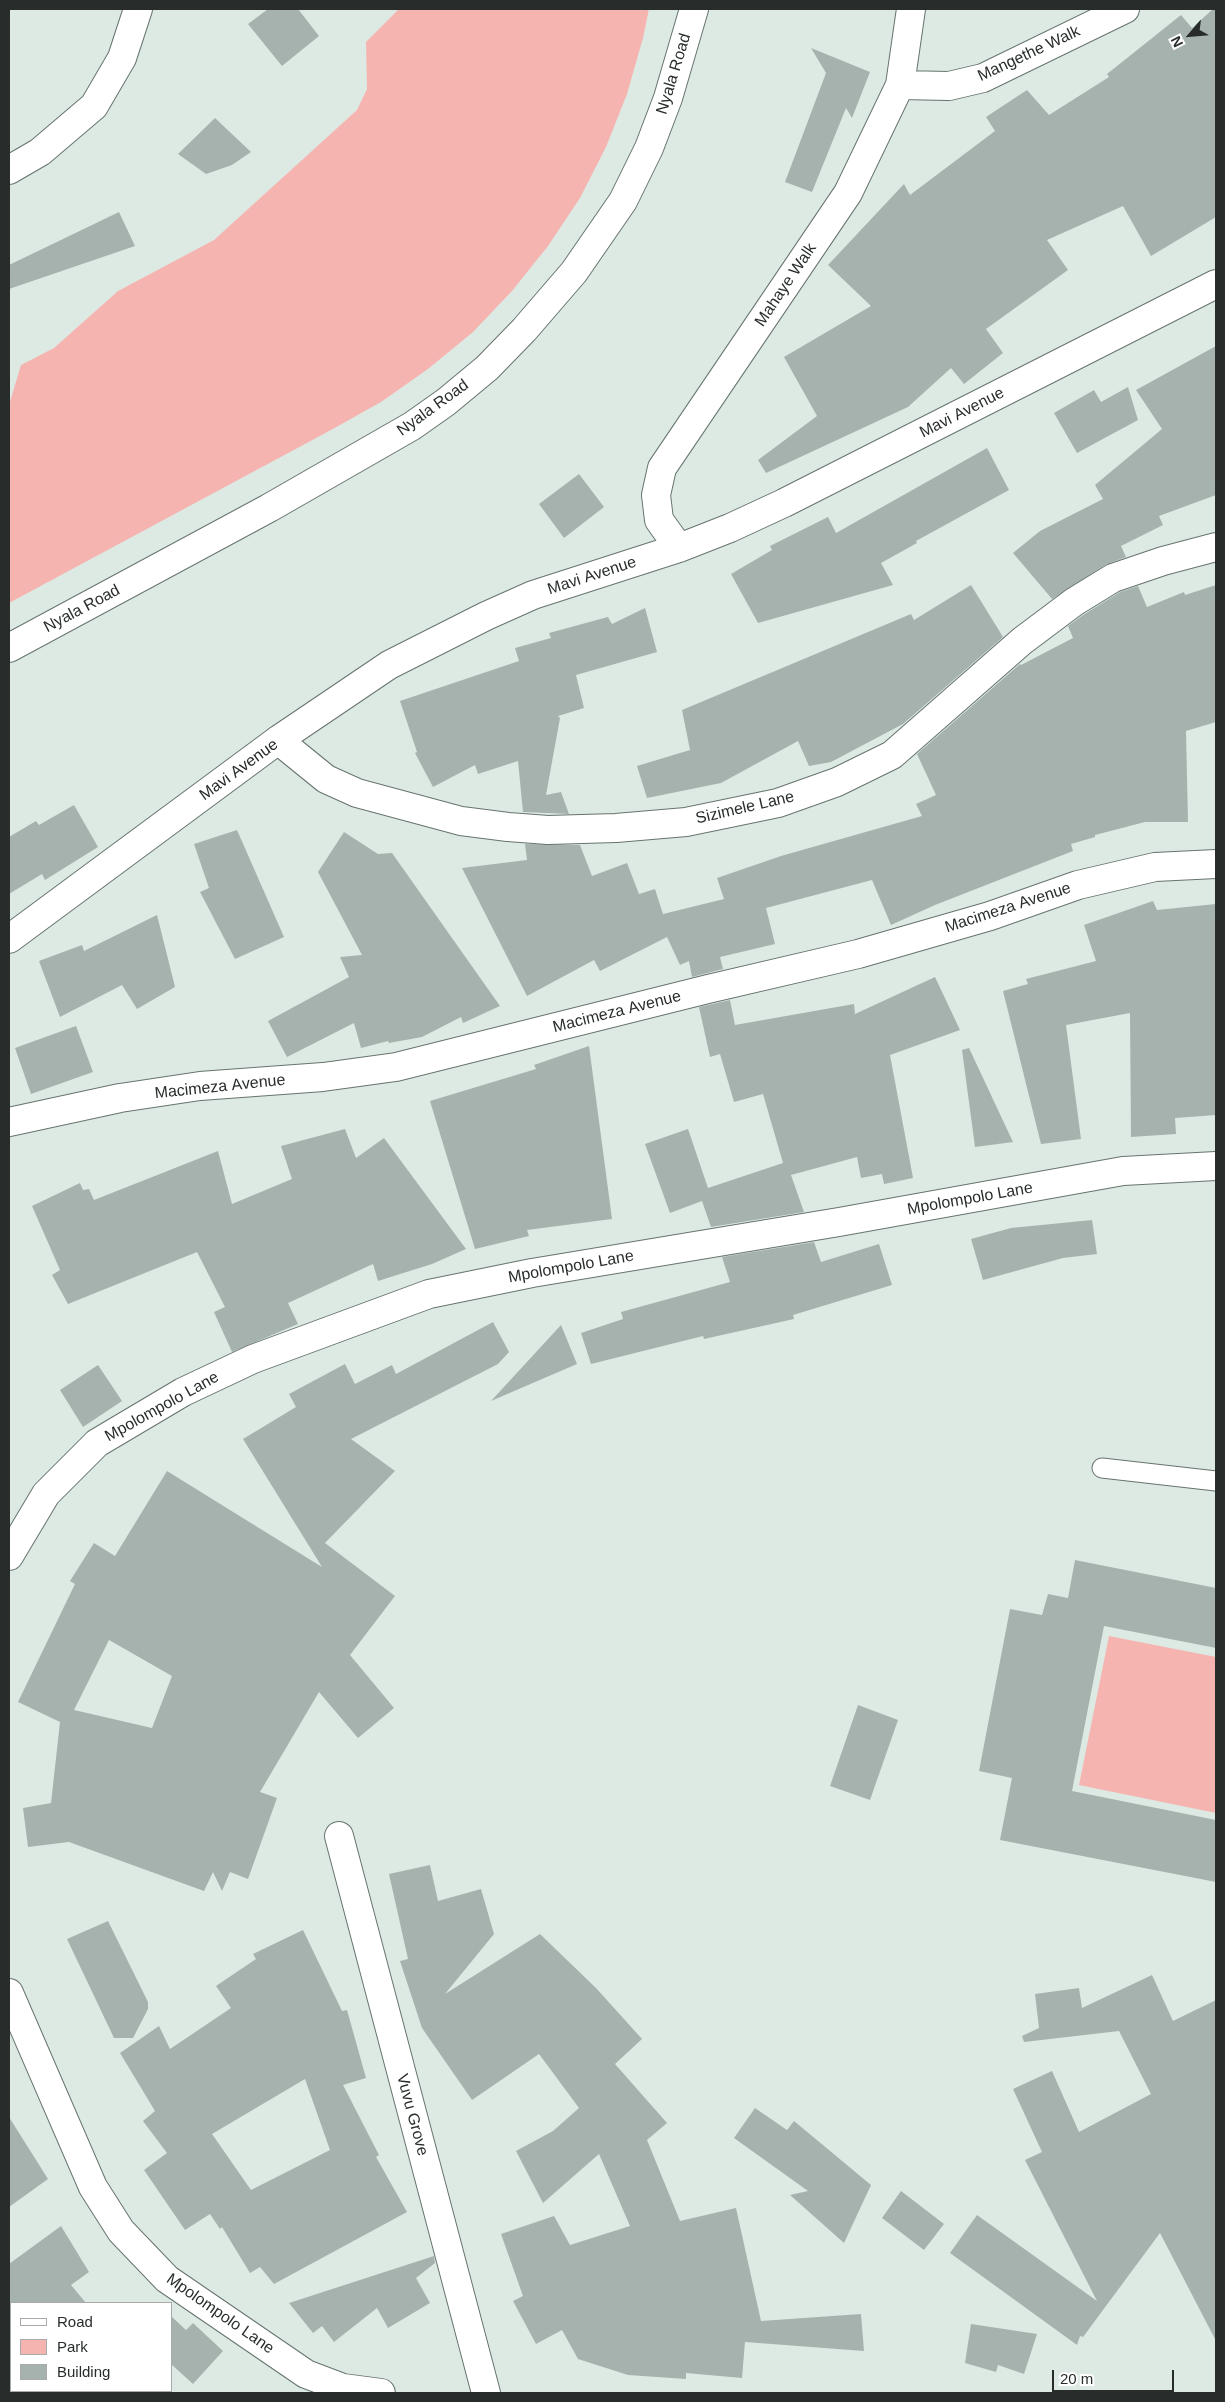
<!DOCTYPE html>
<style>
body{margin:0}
#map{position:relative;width:1225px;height:2402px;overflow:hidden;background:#ddeae4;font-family:Helvetica,sans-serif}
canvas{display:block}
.frame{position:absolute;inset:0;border:10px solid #282d2b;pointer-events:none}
.legend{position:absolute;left:10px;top:2302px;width:162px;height:90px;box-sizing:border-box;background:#fff;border:1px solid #a9abaa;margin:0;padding:6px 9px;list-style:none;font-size:15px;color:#282d2b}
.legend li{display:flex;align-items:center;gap:10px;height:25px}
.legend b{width:25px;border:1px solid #a9abaa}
.north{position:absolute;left:1165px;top:10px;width:50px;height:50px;-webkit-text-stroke:4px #fff;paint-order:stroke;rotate:243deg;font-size:14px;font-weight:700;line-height:20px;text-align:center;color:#282d2b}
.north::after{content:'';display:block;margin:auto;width:18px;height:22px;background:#282d2b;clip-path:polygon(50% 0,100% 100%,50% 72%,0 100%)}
.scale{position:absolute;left:1052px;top:2370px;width:122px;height:22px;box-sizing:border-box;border:2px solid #282d2b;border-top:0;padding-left:6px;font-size:15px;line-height:18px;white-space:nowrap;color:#282d2b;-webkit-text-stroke:4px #fff;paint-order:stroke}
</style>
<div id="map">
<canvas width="1225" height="2402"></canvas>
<div class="frame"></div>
<ul class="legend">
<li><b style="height:6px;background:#fff"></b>Road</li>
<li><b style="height:14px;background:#f6b4b1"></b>Park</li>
<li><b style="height:14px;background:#a6b2ad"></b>Building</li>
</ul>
<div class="north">N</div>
<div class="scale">20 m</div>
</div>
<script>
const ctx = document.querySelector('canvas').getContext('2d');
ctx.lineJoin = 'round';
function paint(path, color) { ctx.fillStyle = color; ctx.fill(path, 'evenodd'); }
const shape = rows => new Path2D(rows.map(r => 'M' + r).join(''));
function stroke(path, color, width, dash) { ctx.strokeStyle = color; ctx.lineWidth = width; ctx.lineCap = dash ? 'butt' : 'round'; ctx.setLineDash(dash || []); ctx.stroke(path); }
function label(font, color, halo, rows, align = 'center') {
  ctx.font = font + ' Helvetica,sans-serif'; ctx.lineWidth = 5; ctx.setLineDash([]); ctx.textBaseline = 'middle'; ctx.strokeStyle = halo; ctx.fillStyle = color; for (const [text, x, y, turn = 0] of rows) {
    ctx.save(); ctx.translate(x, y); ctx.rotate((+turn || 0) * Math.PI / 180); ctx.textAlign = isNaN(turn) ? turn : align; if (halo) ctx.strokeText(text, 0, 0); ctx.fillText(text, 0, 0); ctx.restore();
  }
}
const green = shape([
 [399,9,649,9,643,38,627,94,606,147,580,198,548,246,512,291,473,332,428,369,381,402,331,430,9,603,9,405,21,365,54,348,118,291,214,240,357,110,367,89,366,42],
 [1109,1636,1216,1657,1216,1813,1079,1785]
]);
const building = shape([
 [268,9,298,9,319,36,282,66,248,24],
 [1213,9,1216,9,1216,217,1151,256,1123,206,1047,240,1068,270,986,329,1003,353,964,384,951,368,908,407,766,473,758,460,817,416,784,357,871,306,828,265,904,184,910,195,995,131,986,117,1027,90,1049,115,1109,77,1107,74,1181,15,1192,28],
 [811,48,870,72,852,118,846,108,812,192,785,182,826,73],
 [215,118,251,152,232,165,206,174,178,154],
 [119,212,135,246,9,289,9,265],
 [1216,346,1216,495,1159,516,1163,525,1121,546,1126,557,1105,565,1052,599,1013,553,1040,531,1103,499,1095,485,1162,429,1136,390],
 [1128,387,1138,420,1077,453,1054,413,1094,390,1101,402],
 [987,448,1009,490,916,541,917,543,881,563,893,585,758,623,731,574,772,550,770,546,828,517,836,533],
 [579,474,604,507,564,538,539,504],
 [971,585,1003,637,903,724,831,762,809,766,798,741,721,783,647,798,637,766,690,750,682,710,911,614,914,620],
 [1216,585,1216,722,1186,731,1188,822,1145,822,1095,835,1095,837,1071,844,1073,851,935,905,891,925,872,880,766,908,775,944,720,957,723,969,692,977,689,961,680,965,667,937,600,971,594,960,527,996,462,868,527,860,525,844,580,845,592,876,627,863,639,894,655,889,663,914,724,899,717,878,781,856,922,816,916,804,936,795,917,754,1020,664,1021,665,1073,638,1068,626,1083,615,1120,592,1138,586,1147,607,1184,592,1185,595],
 [645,608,657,652,576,675,584,708,558,716,560,718,546,795,561,792,569,814,523,812,518,761,478,774,475,765,433,787,415,753,417,752,400,701,519,661,515,648,551,638,549,633,608,617,612,624],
 [74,805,98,847,45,880,42,874,9,894,9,837,36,821,39,825],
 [237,830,284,937,235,959,200,892,209,888,194,844],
 [344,832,378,854,392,853,500,1006,463,1023,461,1017,422,1037,389,1043,388,1041,361,1048,354,1023,287,1057,268,1021,349,977,340,957,362,955,318,872],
 [1153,901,1157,910,1216,904,1216,1115,1175,1118,1176,1134,1131,1137,1130,1013,1066,1025,1081,1139,1041,1144,1003,991,1028,984,1026,979,1096,961,1084,925],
 [157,915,175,987,137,1009,122,985,60,1017,39,961,82,945,84,951],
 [935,977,960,1030,890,1055,913,1178,884,1184,882,1174,861,1178,857,1157,791,1175,804,1212,711,1227,702,1201,670,1213,645,1144,688,1129,708,1188,783,1163,763,1094,734,1102,720,1054,710,1057,699,1007,730,1000,735,1025,854,1004,855,1014],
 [76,1026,93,1072,31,1094,15,1048],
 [589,1046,612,1219,527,1230,529,1236,475,1249,430,1101,536,1069,534,1065],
 [969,1048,1013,1142,975,1147,962,1050],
 [345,1129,356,1158,384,1138,466,1249,432,1264,378,1281,373,1264,288,1303,298,1324,232,1352,214,1312,225,1307,197,1252,68,1304,52,1275,60,1270,32,1206,80,1183,83,1190,89,1189,94,1200,218,1151,232,1204,292,1179,281,1146],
 [1092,1220,1097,1254,1063,1258,983,1280,971,1239,1011,1228],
 [814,1242,821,1262,879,1244,892,1285,793,1315,794,1319,704,1339,703,1336,591,1364,581,1333,623,1319,621,1312,730,1282,722,1257],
 [493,1322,509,1352,498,1364,351,1439,395,1471,325,1543,395,1596,350,1655,394,1708,358,1738,319,1692,260,1792,277,1798,248,1879,230,1872,222,1891,213,1872,204,1891,69,1842,28,1847,23,1808,51,1803,60,1722,18,1702,75,1584,70,1581,94,1543,115,1556,167,1471,322,1567,243,1439,296,1407,289,1394,345,1364,355,1384,392,1365,396,1374],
 [109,1640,172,1676,152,1728,74,1710],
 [561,1325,577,1364,491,1401],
 [98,1365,122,1401,83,1427,60,1390],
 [1075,1560,1216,1588,1216,1648,1104,1626,1072,1791,1216,1820,1216,1882,1000,1840,1012,1778,979,1771,1010,1609,1042,1615,1048,1594,1068,1598],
 [858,1705,898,1720,870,1800,830,1786],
 [430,1865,438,1901,481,1889,494,1934,445,1994,540,1934,596,1988,642,2039,615,2064,667,2123,647,2140,680,2221,736,2208,761,2321,861,2314,864,2351,745,2342,742,2378,686,2373,686,2379,628,2375,578,2359,562,2330,536,2344,513,2301,523,2296,501,2234,554,2216,570,2245,630,2226,599,2154,543,2203,516,2151,553,2131,579,2108,539,2054,472,2100,422,2028,400,1961,408,1959,389,1874],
 [108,1921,148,2002,148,2009,133,2038,114,2038,67,1939],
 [303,1930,342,2011,347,2010,366,2078,343,2085,379,2155,376,2157,407,2212,274,2284,260,2267,250,2273,222,2227,220,2229,210,2214,185,2230,144,2170,167,2153,143,2121,155,2111,120,2053,159,2026,170,2049,231,2008,216,1986,256,1959,253,1954],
 [305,2079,330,2150,251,2190,212,2134],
 [1152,1975,1173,2021,1216,2000,1216,2341,1160,2233,1083,2337,1080,2336,1077,2345,950,2253,977,2215,1097,2301,1025,2160,1042,2152,1013,2089,1052,2071,1079,2132,1151,2094,1119,2031,1024,2042,1022,2036,1039,2028,1035,1994,1079,1988,1082,2008],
 [755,2108,787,2130,794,2121,871,2185,844,2243,790,2195,808,2191,734,2138],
 [9,2117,48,2179,9,2207],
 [901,2191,944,2224,924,2250,882,2218],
 [61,2226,89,2272,71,2285,86,2303,9,2303,9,2264],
 [434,2256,435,2263,416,2278,430,2303,388,2328,377,2308,334,2342,322,2326,313,2333,289,2303],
 [171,2316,186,2330,193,2323,223,2351,193,2384,171,2364],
 [971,2324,1037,2334,1024,2374,998,2365,996,2372,965,2363]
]);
const service = shape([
 [1102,1468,1216,1481]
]);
const minor = shape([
 [900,85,949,86,983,78,1125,9],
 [9,170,40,152,94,106,122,58,138,9],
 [679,548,659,520,656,495,662,468,848,193,900,85,911,9],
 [278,740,326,779,357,793,461,821,508,827,548,830,616,828,686,822,778,803,837,782,892,755,1022,641,1074,602,1113,578,1163,561,1216,547],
 [9,939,278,740,389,665,486,616,533,595,679,548,730,528,784,503,1216,284],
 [9,1122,120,1098,200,1086,323,1077,396,1067,708,989,858,954,990,916,1078,885,1155,867,1216,864],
 [9,1556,46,1494,97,1443,183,1392,253,1359,429,1294,532,1273,839,1222,1123,1171,1216,1166],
 [339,1836,486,2393],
 [9,1993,93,2187,121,2231,167,2279,306,2374,343,2388,381,2393]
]);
const tertiary = shape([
 [9,648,269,508,412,426,446,402,487,368,524,330,574,272,623,201,649,148,668,98,694,9]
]);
const streetNames = [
 ["Mangethe Walk",1029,54,-25],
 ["Nyala Road",674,74,-73],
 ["Mahaye Walk",786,285,-56],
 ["Nyala Road",433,408,-36],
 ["Mavi Avenue",962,413,-27],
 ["Mavi Avenue",592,576,-18],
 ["Nyala Road",82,609,-28],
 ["Mavi Avenue",239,770,-36],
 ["Sizimele Lane",745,808,-13],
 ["Macimeza Avenue",1008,908,-18],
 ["Macimeza Avenue",617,1012,-14],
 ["Macimeza Avenue",220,1087,-6],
 ["Mpolompolo Lane",970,1199,-10],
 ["Mpolompolo Lane",571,1267,-10],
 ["Mpolompolo Lane",162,1407,-29],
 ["Vuvu Grove",412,2115,75],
 ["Mpolompolo Lane",220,2314,35]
];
paint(green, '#f6b4b1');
paint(building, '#a6b2ad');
stroke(service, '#67736e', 21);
stroke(minor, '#67736e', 30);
stroke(tertiary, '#67736e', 30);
stroke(service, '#fff', 19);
stroke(minor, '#fff', 28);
stroke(tertiary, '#fff', 28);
label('16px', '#282d2b', '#fff', streetNames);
</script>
